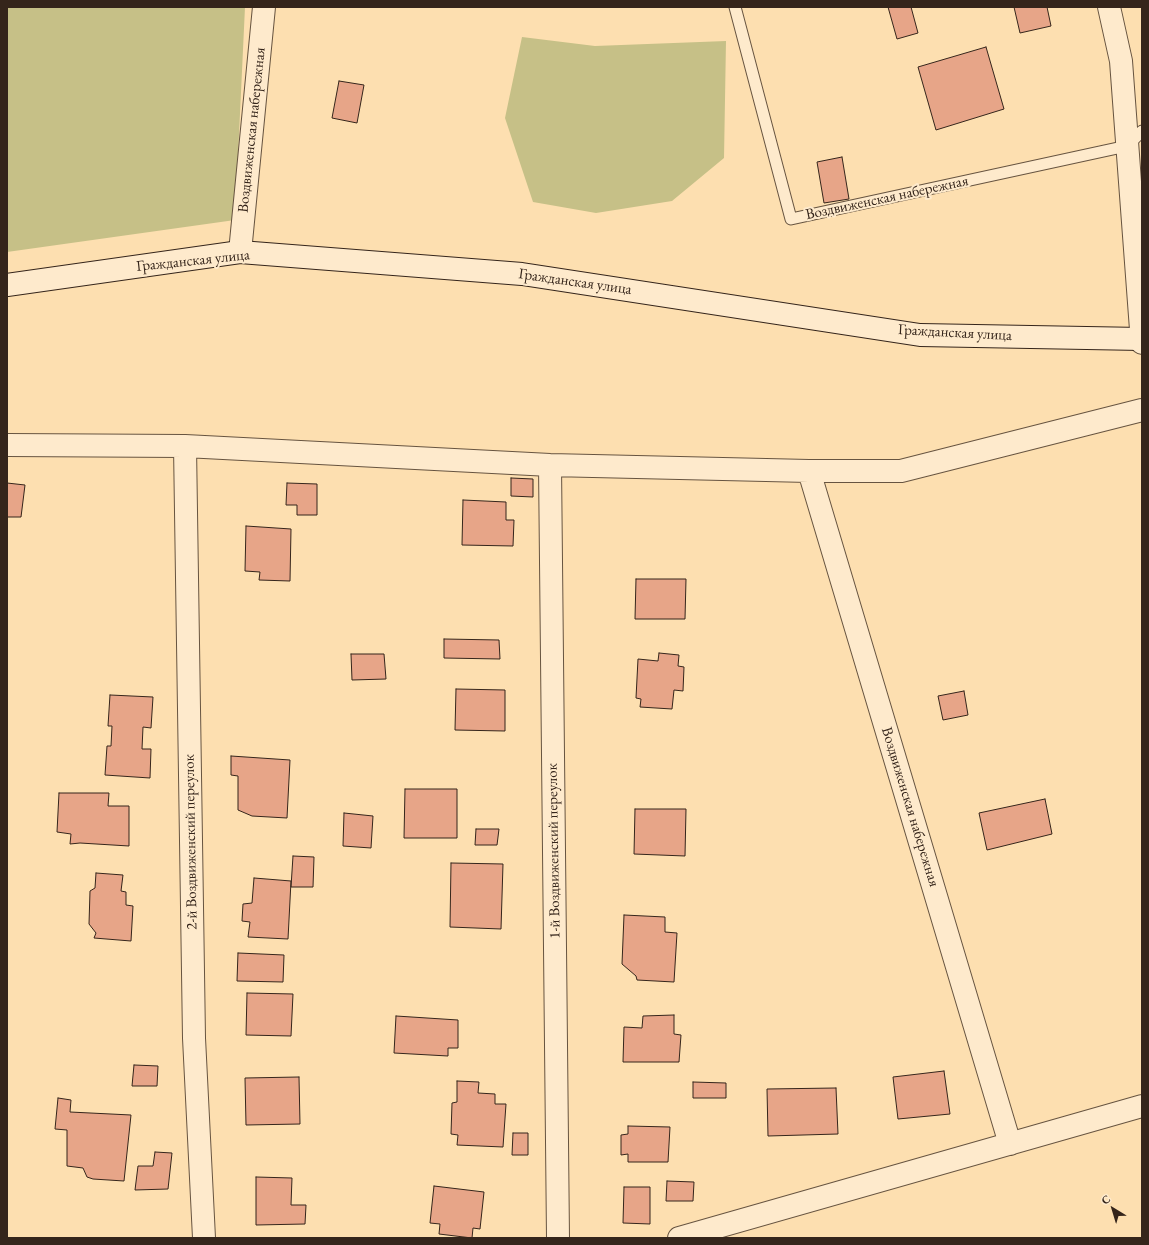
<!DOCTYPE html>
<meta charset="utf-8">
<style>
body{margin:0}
#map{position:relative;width:1149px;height:1245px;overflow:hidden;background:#fddfb0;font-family:"EB Garamond",serif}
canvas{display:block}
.frame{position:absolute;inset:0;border:8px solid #35251b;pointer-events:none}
.north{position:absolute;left:1093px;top:1189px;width:40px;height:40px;-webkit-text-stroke:3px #feeacc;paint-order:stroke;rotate:322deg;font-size:11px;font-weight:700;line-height:16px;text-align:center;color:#35251b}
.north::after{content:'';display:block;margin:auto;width:14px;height:18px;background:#35251b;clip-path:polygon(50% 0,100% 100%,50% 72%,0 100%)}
</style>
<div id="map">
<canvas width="1149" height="1245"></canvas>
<div class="frame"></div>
<div class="north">С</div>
</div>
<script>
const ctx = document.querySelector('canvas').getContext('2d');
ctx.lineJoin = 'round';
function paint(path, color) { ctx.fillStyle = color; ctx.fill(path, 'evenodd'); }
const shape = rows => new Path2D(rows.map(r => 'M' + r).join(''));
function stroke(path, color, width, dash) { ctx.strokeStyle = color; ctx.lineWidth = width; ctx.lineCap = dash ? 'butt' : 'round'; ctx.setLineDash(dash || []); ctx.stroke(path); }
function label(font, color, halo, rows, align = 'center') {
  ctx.font = font + ' "EB Garamond",serif'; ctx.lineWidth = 4; ctx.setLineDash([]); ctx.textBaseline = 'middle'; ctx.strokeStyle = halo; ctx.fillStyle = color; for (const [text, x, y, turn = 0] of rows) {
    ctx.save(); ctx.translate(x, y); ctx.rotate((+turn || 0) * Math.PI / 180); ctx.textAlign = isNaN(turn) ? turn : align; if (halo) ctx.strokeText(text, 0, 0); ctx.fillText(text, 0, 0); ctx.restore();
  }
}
const green = shape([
 [7,7,245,7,235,220,7,252],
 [522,37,595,46,726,41,724,158,672,201,596,213,533,202,505,118]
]);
const building = shape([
 [888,7,911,7,918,33,897,39,888,7],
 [1014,7,1047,7,1051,26,1020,33,1014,7],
 [986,47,1004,109,936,130,918,67,986,47],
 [339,81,364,85,357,123,332,118,339,81],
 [842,157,849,199,824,203,817,162,842,157],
 [511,478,533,479,533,497,511,496,511,478],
 [7,483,25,485,21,517,7,517,7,483],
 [287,483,317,484,317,515,297,515,297,505,286,505,287,483],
 [463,500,506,502,506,520,514,520,513,546,462,545,463,500],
 [246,526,291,529,290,581,259,580,260,572,245,571,246,526],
 [636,579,686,579,685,619,635,619,636,579],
 [444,639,499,640,500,659,444,658,444,639],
 [659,653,679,655,678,666,684,667,683,691,674,690,672,709,640,707,641,699,636,698,638,659,658,661,659,653],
 [351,654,384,654,386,679,352,680,351,654],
 [456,689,505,690,505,731,455,730,456,689],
 [964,691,968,715,943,720,938,696,964,691],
 [110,695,153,697,151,728,143,727,142,749,151,749,150,778,105,775,107,746,111,746,112,726,108,726,110,695],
 [231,756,290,760,287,818,252,816,238,810,238,776,231,775,231,756],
 [405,789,457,789,457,838,404,838,405,789],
 [59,793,109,793,108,806,129,806,129,846,80,843,70,844,71,834,57,832,59,793],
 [1045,799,1052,834,987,850,979,813,1045,799],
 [635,809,686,809,685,856,634,854,635,809],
 [344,813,373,816,371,848,343,846,344,813],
 [476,829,499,829,497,845,475,845,476,829],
 [293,856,314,857,313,887,291,887,293,856],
 [451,863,503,864,501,929,450,927,451,863],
 [96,873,123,875,121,891,126,892,126,905,133,906,131,941,94,938,96,933,89,924,90,891,95,888,96,873],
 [254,878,291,881,288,939,248,937,250,922,242,921,243,904,252,903,254,878],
 [624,915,665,917,665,932,677,933,674,982,637,980,636,976,622,964,624,915],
 [238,953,284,955,283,982,237,981,238,953],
 [247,993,293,994,291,1036,246,1035,247,993],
 [674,1015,674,1034,681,1035,679,1062,623,1062,624,1027,642,1028,643,1016,674,1015],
 [396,1016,458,1020,458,1048,448,1048,448,1056,394,1053,396,1016],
 [134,1065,158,1066,157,1086,132,1086,134,1065],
 [944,1071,950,1114,898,1119,893,1077,944,1071],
 [299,1077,300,1124,246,1125,245,1078,299,1077],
 [457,1081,479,1082,478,1093,495,1094,495,1104,506,1104,503,1147,457,1145,458,1135,451,1134,452,1103,457,1102,457,1081],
 [693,1082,726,1083,726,1098,693,1098,693,1082],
 [836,1088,838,1134,768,1136,767,1089,836,1088],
 [58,1098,71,1100,70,1112,131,1115,124,1181,93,1179,87,1177,83,1168,67,1166,67,1130,55,1129,58,1098],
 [628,1126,670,1127,668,1162,628,1162,628,1154,621,1155,621,1135,628,1134,628,1126],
 [513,1133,528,1133,528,1155,512,1155,513,1133],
 [155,1152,172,1153,168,1189,135,1190,138,1166,153,1166,155,1152],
 [256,1177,292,1178,291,1205,306,1205,305,1224,256,1225,256,1177],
 [667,1181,694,1182,693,1201,666,1201,667,1181],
 [434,1186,484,1192,480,1229,473,1228,472,1238,439,1234,440,1224,430,1223,434,1186],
 [624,1187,650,1187,650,1224,623,1223,624,1187]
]);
const lane = shape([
 [735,7,791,219,1127,146,1142,131]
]);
const street = shape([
 [1109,7,1121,61,1142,343],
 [240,252,264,7],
 [7,445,185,446,550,465,809,471,901,471,1142,410],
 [185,446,194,1038,204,1238],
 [550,465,558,1238],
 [809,471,1010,1144],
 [679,1238,1142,1106]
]);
const secondary = shape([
 [7,285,240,252,522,274,920,335,1142,339]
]);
const streetNames = [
 ["Воздвиженская набережная",252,130,-84],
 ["Воздвиженская набережная",887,198,-12],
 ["Гражданская улица",193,261,-6],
 ["Гражданская улица",575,282,8],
 ["Гражданская улица",955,333,3],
 ["Воздвиженская набережная",910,807,73],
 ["2-й Воздвиженский переулок",191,842,-91],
 ["1-й Воздвиженский переулок",554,851,-91]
];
paint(green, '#c6c087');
paint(building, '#e7a588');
stroke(building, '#35251b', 1);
stroke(lane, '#675440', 13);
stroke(street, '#675440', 24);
stroke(secondary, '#35251b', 24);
stroke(lane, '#feeacc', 11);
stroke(street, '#feeacc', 22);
stroke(secondary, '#feeacc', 22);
label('15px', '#35251b', '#feeacc', streetNames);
</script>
